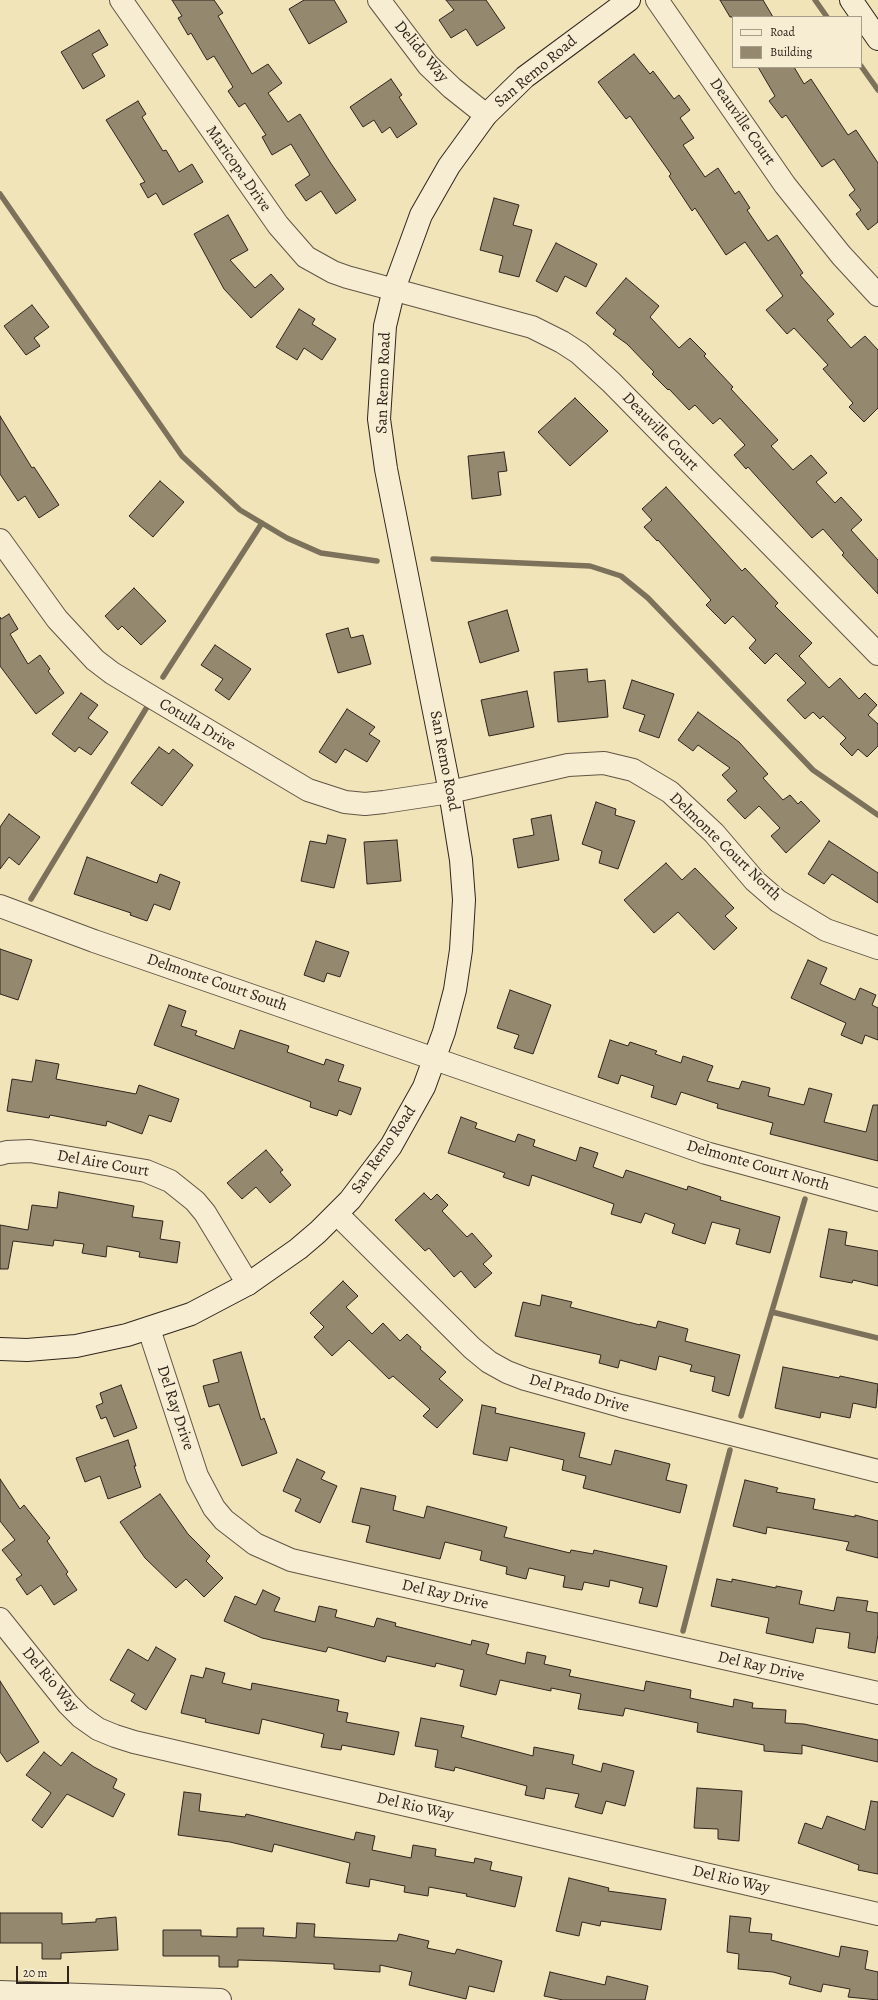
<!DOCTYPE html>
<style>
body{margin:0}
#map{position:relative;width:878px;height:2000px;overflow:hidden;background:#f1e4b9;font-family:Alegreya,serif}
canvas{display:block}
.legend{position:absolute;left:732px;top:16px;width:130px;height:52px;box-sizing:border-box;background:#f6edd2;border:1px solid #a69d8a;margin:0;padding:5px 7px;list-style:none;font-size:12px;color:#2f251d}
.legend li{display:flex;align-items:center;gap:8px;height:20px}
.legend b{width:20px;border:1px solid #a69d8a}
.scale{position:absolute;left:16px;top:1966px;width:53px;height:18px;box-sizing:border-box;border:2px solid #2f251d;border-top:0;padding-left:5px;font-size:12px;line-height:14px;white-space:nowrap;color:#2f251d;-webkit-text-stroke:3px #f6edd2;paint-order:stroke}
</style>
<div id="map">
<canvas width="878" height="2000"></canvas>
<ul class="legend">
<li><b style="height:5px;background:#f6edd2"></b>Road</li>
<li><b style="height:11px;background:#94886e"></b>Building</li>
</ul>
<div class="scale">20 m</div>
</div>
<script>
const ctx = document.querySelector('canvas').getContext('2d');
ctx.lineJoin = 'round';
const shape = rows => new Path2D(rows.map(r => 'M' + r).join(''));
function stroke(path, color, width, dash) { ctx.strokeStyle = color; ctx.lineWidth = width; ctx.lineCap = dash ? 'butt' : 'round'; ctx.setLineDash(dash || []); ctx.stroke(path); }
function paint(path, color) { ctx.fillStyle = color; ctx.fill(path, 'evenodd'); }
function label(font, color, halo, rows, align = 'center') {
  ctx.font = font + ' Alegreya,serif'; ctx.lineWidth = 3; ctx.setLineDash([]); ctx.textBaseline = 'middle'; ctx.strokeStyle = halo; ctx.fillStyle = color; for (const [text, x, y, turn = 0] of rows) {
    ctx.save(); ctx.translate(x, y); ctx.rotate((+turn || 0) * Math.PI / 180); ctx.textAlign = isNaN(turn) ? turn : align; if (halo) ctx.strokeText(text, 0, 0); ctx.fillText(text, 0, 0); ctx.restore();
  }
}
const stream = shape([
 [815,0,827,17],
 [861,66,878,90],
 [0,194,182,456,240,510,287,538,321,553,377,561],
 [433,559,590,566,621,576,648,598,813,770,878,815],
 [163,677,262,523],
 [31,899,147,707],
 [772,1312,878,1338],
 [741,1416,805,1199],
 [683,1631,730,1450]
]);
const building = shape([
 [172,0,214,0,223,13,218,16,252,74,268,64,282,83,268,93,288,122,300,114,330,162,356,200,336,214,321,191,306,201,295,185,310,175,291,144,272,155,262,137,266,135,245,103,239,107,228,91,233,87,214,56,207,60,191,33,188,35,178,18,182,16,172,0],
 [304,0,334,0,347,22,309,44,289,9,304,0],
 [446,0,486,0,505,28,477,46,466,29,451,38,439,20,454,10,446,0],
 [720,0,763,0,773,17,730,17,720,0],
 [99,30,108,45,92,54,105,76,83,89,61,52,99,30],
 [634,54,650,74,653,71,674,99,679,95,690,110,680,118,694,138,683,145,705,177,718,168,735,194,739,191,750,208,747,210,768,241,777,235,803,273,800,275,834,314,827,320,851,348,865,336,878,350,878,408,864,422,849,407,853,403,823,369,828,365,794,328,787,334,766,310,783,296,745,242,726,255,695,208,692,211,669,176,671,174,630,116,626,119,598,82,634,54],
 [758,67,794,67,804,84,811,79,848,135,856,130,878,163,878,222,868,230,856,214,861,210,849,195,855,190,834,159,822,167,786,115,782,118,769,101,775,96,758,67],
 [391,79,402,95,399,97,417,124,397,138,390,127,382,133,374,120,363,127,350,107,391,79],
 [138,101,146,114,142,117,163,151,166,150,179,172,192,164,203,182,163,205,156,193,148,198,140,184,145,182,106,120,138,101],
 [494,198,519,205,513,225,532,230,519,277,499,272,503,256,480,250,494,198],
 [228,215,248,250,230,260,255,288,271,274,284,289,251,318,224,289,194,234,228,215],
 [556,243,597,264,586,287,565,276,557,292,536,281,556,243],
 [626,278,659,306,650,317,679,348,690,338,706,354,704,356,733,387,731,389,778,440,771,446,793,470,811,455,827,473,816,482,835,503,841,497,862,520,851,530,878,560,878,594,842,555,844,553,823,529,812,538,748,467,746,469,734,455,745,445,720,418,713,424,695,405,689,410,669,389,668,390,652,374,654,372,627,344,613,334,616,330,596,313,626,278],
 [32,305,49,327,34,338,40,346,26,355,4,326,32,305],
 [299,309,315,319,312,324,336,339,322,360,304,348,297,360,276,347,299,309],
 [575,398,608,431,570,466,538,432,575,398],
 [0,416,32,468,34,467,59,505,39,518,25,496,18,501,0,474,0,416],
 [504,452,507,471,498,472,501,495,472,499,468,456,504,452],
 [160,481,184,502,153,537,129,516,160,481],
 [666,487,742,571,745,568,778,603,775,606,812,643,799,656,829,688,840,678,859,699,865,693,877,705,868,715,878,724,878,746,867,757,858,749,852,756,840,744,846,738,823,716,820,719,813,712,805,719,787,700,806,683,776,653,765,664,749,648,756,640,733,616,725,624,706,605,711,600,658,540,657,541,644,527,652,520,642,509,666,487],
 [134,588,166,621,141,645,122,626,118,630,105,616,134,588],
 [507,610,519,651,480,663,468,622,507,610],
 [9,614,18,629,10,634,28,664,40,655,50,669,48,671,64,693,36,714,0,666,0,617,1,619,9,614],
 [348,628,351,638,363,635,371,664,338,673,326,634,348,628],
 [215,645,251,669,229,700,215,690,223,679,201,665,215,645],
 [587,669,588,682,605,680,608,717,558,722,554,672,587,669],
 [632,680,674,694,659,738,639,731,645,715,623,708,632,680],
 [527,691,534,727,489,736,481,700,527,691],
 [81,693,98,705,88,718,108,732,91,755,79,747,75,752,52,734,81,693],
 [347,709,375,727,369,734,380,741,367,762,345,749,336,763,319,752,347,709],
 [698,712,739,742,768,774,763,778,783,800,790,795,798,804,801,801,820,821,786,853,771,836,780,828,759,806,745,819,727,800,737,791,722,775,730,768,698,745,693,751,678,740,698,712],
 [159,747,169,754,173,749,193,765,162,806,131,783,159,747],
 [596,802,616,809,615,815,635,821,618,869,599,863,602,851,582,844,596,802],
 [9,814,40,837,19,865,9,857,0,869,0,827,9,814],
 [551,815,559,860,518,868,513,839,534,835,531,819,551,815],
 [328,835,346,839,334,888,301,881,310,841,326,844,328,835],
 [397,840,401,881,367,884,364,842,397,840],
 [829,841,878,873,878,903,832,874,824,884,808,874,829,841],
 [87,857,157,883,160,874,180,882,170,910,154,904,147,921,130,915,131,913,74,894,87,857],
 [666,863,682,880,695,868,734,908,725,916,737,928,714,950,678,912,654,933,624,900,666,863],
 [316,941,349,952,340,977,327,973,324,982,304,975,316,941],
 [0,949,32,960,18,1000,0,994,0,949],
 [808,960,827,968,820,984,855,1000,860,988,876,995,872,1005,878,1008,878,1040,865,1035,862,1044,841,1035,846,1023,791,998,808,960],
 [510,990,551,1005,533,1054,514,1048,519,1035,497,1028,510,990],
 [169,1005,186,1011,181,1026,197,1031,195,1035,234,1049,240,1030,289,1046,287,1052,324,1065,326,1059,344,1065,338,1081,361,1088,351,1115,339,1110,337,1116,310,1107,311,1102,154,1045,169,1005],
 [610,1040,628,1046,630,1042,657,1051,655,1054,681,1063,683,1056,713,1066,707,1081,739,1089,742,1081,770,1088,768,1096,804,1105,809,1088,832,1094,824,1122,866,1132,873,1105,878,1105,878,1161,770,1134,773,1123,717,1108,718,1104,681,1092,676,1105,651,1097,654,1086,621,1075,618,1084,598,1077,610,1040],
 [36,1060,59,1064,56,1079,136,1094,139,1085,179,1099,171,1122,149,1115,142,1134,107,1121,106,1126,50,1115,49,1118,7,1111,12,1079,32,1082,36,1060],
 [461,1117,477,1123,475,1128,515,1142,518,1134,535,1140,533,1146,576,1161,580,1147,598,1153,593,1167,623,1178,626,1170,687,1190,688,1186,721,1197,720,1200,780,1217,770,1253,736,1244,740,1229,712,1222,705,1244,672,1233,675,1224,645,1213,641,1223,611,1214,614,1204,532,1175,529,1186,503,1177,505,1173,448,1153,461,1117],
 [266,1150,283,1170,280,1172,291,1185,270,1203,256,1187,242,1199,227,1183,266,1150],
 [59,1192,134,1206,132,1217,163,1221,160,1239,180,1242,177,1263,139,1257,140,1252,107,1246,106,1257,82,1253,84,1244,54,1240,53,1246,13,1241,8,1269,0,1269,0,1225,28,1230,32,1205,57,1208,59,1192],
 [424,1193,431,1200,437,1194,448,1205,442,1211,467,1237,472,1233,492,1256,483,1264,492,1273,475,1288,461,1271,454,1277,429,1248,425,1251,395,1220,424,1193],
 [829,1229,847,1232,845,1245,878,1251,878,1286,853,1280,852,1283,820,1277,829,1229],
 [343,1281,358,1296,346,1307,372,1334,383,1323,400,1341,407,1334,421,1347,420,1349,446,1372,439,1379,463,1400,437,1428,423,1416,430,1409,393,1376,389,1379,349,1340,332,1356,314,1337,324,1327,310,1313,343,1281],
 [542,1295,572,1302,570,1307,640,1325,640,1324,656,1328,658,1321,688,1329,685,1341,740,1355,729,1396,712,1391,715,1377,690,1371,692,1365,659,1356,656,1370,620,1360,618,1368,599,1363,601,1355,515,1336,523,1302,540,1306,542,1295],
 [241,1352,261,1420,264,1418,277,1453,242,1466,219,1404,209,1407,203,1386,219,1382,213,1360,241,1352],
 [783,1367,839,1378,840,1376,878,1384,876,1408,853,1403,850,1418,821,1412,820,1418,775,1408,783,1367],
 [121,1385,137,1428,114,1437,106,1417,101,1419,96,1406,103,1403,100,1393,121,1385],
 [482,1405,496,1408,495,1413,585,1433,579,1457,611,1465,615,1450,670,1464,666,1480,687,1485,680,1513,583,1488,586,1476,562,1470,564,1460,510,1447,507,1461,473,1454,482,1405],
 [128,1440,136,1466,134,1466,141,1487,108,1499,100,1476,85,1482,76,1458,128,1440],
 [297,1459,325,1472,321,1479,337,1486,320,1523,295,1511,301,1499,283,1491,297,1459],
 [0,1479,20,1509,24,1505,50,1538,47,1541,68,1572,66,1574,77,1590,54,1605,41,1585,27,1595,16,1579,22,1575,2,1550,15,1540,0,1521,0,1479],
 [745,1480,778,1488,776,1492,815,1499,813,1509,855,1517,855,1515,878,1521,878,1558,846,1550,849,1542,767,1527,766,1534,733,1526,745,1480],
 [361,1488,396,1496,393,1510,424,1518,427,1506,507,1527,504,1537,570,1553,571,1550,593,1554,594,1550,667,1566,657,1607,639,1603,643,1588,610,1580,609,1587,584,1582,582,1590,563,1587,565,1576,529,1568,526,1579,506,1574,507,1567,480,1560,482,1551,445,1542,440,1559,366,1542,370,1526,352,1522,361,1488],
 [160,1494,188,1534,210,1556,206,1561,223,1578,204,1597,186,1579,176,1588,145,1558,120,1522,160,1494],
 [717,1579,732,1582,732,1579,776,1588,776,1586,802,1591,799,1604,834,1611,837,1597,868,1601,866,1611,878,1613,878,1634,875,1653,848,1648,850,1633,816,1628,813,1643,766,1633,769,1618,711,1606,717,1579],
 [263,1590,280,1598,274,1611,315,1622,319,1606,337,1610,335,1617,374,1627,377,1618,396,1623,395,1626,471,1645,472,1640,489,1644,486,1654,525,1664,527,1652,546,1656,544,1664,571,1670,569,1676,644,1691,646,1681,691,1690,690,1698,733,1707,734,1699,753,1703,752,1708,786,1710,785,1723,804,1724,878,1740,878,1762,802,1745,802,1754,764,1751,764,1745,697,1732,698,1723,625,1708,623,1716,578,1709,581,1694,551,1688,551,1691,500,1680,496,1695,460,1686,464,1670,436,1663,435,1667,387,1656,385,1662,328,1647,326,1652,262,1638,224,1621,235,1596,256,1605,263,1590],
 [156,1647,176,1659,146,1710,131,1701,135,1694,110,1680,128,1649,148,1661,156,1647],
 [206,1668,225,1673,222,1683,251,1690,252,1683,339,1700,337,1711,348,1713,346,1722,399,1732,394,1755,342,1745,341,1750,321,1747,324,1734,262,1719,259,1734,205,1722,206,1719,181,1713,191,1675,203,1678,206,1668],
 [0,1681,39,1742,7,1762,0,1752,0,1681],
 [421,1718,464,1726,461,1737,533,1756,534,1747,574,1755,572,1764,601,1772,603,1763,634,1771,625,1806,606,1801,602,1814,575,1807,579,1794,546,1788,544,1799,525,1795,527,1786,455,1767,454,1771,435,1767,438,1750,415,1746,421,1718],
 [44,1752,61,1766,72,1752,94,1767,117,1779,113,1788,125,1794,113,1817,67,1794,42,1828,32,1820,51,1793,26,1775,44,1752],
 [697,1788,742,1791,739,1841,718,1839,718,1829,694,1828,697,1788],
 [184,1792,201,1794,199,1811,245,1817,246,1814,354,1840,356,1832,375,1836,372,1850,411,1858,413,1845,436,1849,435,1856,474,1863,475,1858,492,1862,490,1870,522,1877,515,1907,466,1896,467,1894,429,1887,428,1896,404,1892,405,1886,370,1879,369,1887,346,1883,350,1863,274,1844,272,1852,230,1842,178,1835,184,1792],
 [871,1801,878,1802,878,1874,858,1870,859,1865,798,1843,805,1823,822,1829,827,1816,865,1830,871,1801],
 [569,1878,609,1888,608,1891,666,1899,661,1930,601,1921,600,1926,582,1922,579,1936,556,1931,569,1878],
 [0,1913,62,1913,62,1924,96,1922,96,1919,116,1917,118,1950,61,1953,61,1959,42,1959,42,1943,0,1943,0,1913],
 [730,1916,751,1918,749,1932,772,1934,771,1940,839,1957,841,1946,868,1951,865,1969,878,1972,878,2000,848,1997,850,1989,823,1984,821,1992,789,1984,791,1977,773,1972,738,1969,739,1954,727,1952,730,1916],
 [297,1923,315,1924,314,1937,397,1941,399,1934,429,1941,427,1948,455,1954,457,1949,502,1961,494,1992,469,1986,466,1999,409,1985,412,1972,380,1965,380,1972,334,1969,334,1964,276,1961,238,1960,238,1967,219,1967,219,1956,163,1956,163,1930,201,1930,201,1936,237,1937,237,1928,264,1928,263,1936,296,1938,297,1923],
 [550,1972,605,1985,607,1976,648,1986,645,2000,563,2000,544,1996,550,1972]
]);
const street = shape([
 [121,0,278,225,306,257,333,272,347,277,532,327,562,342,579,353,611,382,878,654],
 [379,0,428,65,452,88,486,115],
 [657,0,785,185,841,255,878,295],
 [0,540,57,619,95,660,112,673,155,699,308,790,345,802,365,804,384,802,450,792,568,765,604,763,633,770,670,792,714,833,755,881,778,901,826,930,878,948],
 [0,906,94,941,706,1153,878,1200],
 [0,1154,7,1152,30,1151,146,1171,170,1181,195,1201,205,1213,248,1284],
 [337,1214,472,1348,489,1362,507,1372,525,1379,621,1406,878,1471],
 [149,1329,197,1476,214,1508,224,1520,255,1544,291,1560,317,1566,878,1693],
 [0,1619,68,1704,81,1717,98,1729,115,1736,134,1742,878,1914],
 [0,1992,220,2000]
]);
const secondary = shape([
 [851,0,878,39],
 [0,1349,27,1350,76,1346,127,1335,191,1314,248,1284,298,1249,318,1232,350,1200,391,1146,424,1087,444,1032,455,990,461,950,464,900,461,860,450,792,386,469,379,419,385,326,394,289,421,215,449,166,486,115,525,77,629,0]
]);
const streetNames = [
 ["Delido Way",421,52,50],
 ["San Remo Road",536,72,-40],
 ["Deauville Court",742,122,55],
 ["Maricopa Drive",238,169,55],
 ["San Remo Road",384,383,-88],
 ["Deauville Court",660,432,46],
 ["Cotulla Drive",197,725,31],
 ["San Remo Road",444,761,79],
 ["Delmonte Court North",725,847,44],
 ["Delmonte Court South",217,983,19],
 ["San Remo Road",384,1150,-56],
 ["Del Aire Court",103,1164,10],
 ["Delmonte Court North",758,1166,16],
 ["Del Prado Drive",579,1394,16],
 ["Del Ray Drive",175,1408,72],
 ["Del Ray Drive",445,1595,13],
 ["Del Ray Drive",761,1667,13],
 ["Del Rio Way",50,1680,50],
 ["Del Rio Way",415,1807,13],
 ["Del Rio Way",731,1880,13]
];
stroke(stream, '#7c715b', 5.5);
paint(building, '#94886e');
stroke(building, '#2f251d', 1);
stroke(street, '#605544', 24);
stroke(secondary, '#2f251d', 24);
stroke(street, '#f6edd2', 22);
stroke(secondary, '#f6edd2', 22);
label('16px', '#2f251d', '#f6edd2', streetNames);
</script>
